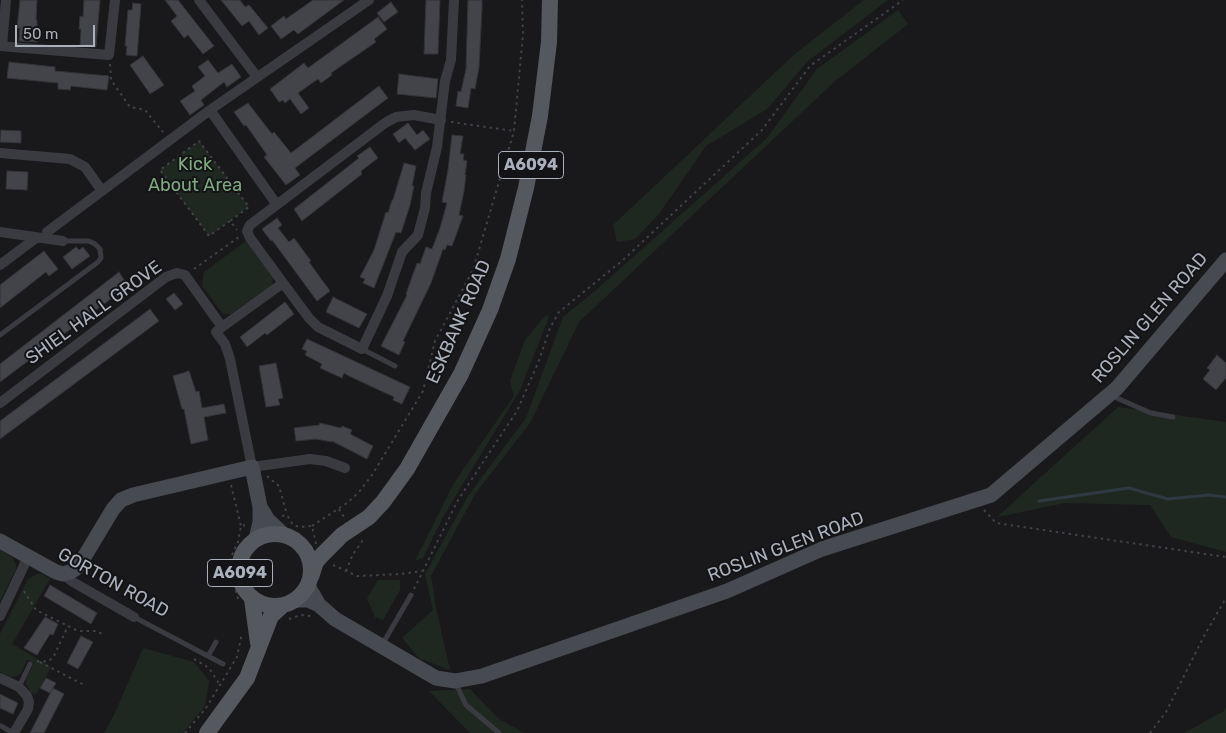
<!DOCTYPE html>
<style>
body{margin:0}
#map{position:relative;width:1226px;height:733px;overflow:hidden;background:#19191c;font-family:Rubik,sans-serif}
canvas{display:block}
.scale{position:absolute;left:15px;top:25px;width:80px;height:22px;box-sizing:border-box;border:2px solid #abb1bc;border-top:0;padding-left:6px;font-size:15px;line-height:18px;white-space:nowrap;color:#abb1bc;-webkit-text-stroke:4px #141417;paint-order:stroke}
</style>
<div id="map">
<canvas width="1226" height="733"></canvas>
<div class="scale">50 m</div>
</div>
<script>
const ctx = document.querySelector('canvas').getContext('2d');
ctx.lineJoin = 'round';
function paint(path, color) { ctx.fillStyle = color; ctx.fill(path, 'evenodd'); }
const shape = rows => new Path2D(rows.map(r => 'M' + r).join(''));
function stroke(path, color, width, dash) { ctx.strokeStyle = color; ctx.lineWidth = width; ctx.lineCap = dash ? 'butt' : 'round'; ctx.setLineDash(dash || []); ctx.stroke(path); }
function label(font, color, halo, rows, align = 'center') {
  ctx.font = font + ' Rubik,sans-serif'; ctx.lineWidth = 4; ctx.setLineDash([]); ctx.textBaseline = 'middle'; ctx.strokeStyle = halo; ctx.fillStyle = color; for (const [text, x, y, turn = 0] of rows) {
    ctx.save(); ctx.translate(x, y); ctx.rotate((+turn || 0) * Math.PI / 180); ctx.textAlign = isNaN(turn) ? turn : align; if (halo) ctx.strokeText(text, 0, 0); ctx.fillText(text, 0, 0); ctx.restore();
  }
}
const green = shape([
 [864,0,888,0,808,61,767,109,706,146,659,214,635,239,617,242,613,225,796,53],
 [898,10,908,24,834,82,579,322,530,423,475,494,431,576,436,608,450,670,419,658,402,638,433,610,425,574,468,496,526,418,563,317,595,291,767,138,817,69],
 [199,141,249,207,209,236,160,170],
 [246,241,273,277,272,285,231,314,223,314,202,286,204,272],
 [546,315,549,317,520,390,444,515,423,558,415,561,454,483,514,396,510,381,525,340],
 [1118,407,1226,422,1226,552,1171,537,1150,505,1065,503,997,517],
 [0,550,12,557,16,564,16,569,0,601],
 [37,574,42,574,50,579,12,644,51,667,36,694,31,693,26,684,26,679,34,663,27,660,21,673,17,676,11,677,0,672,0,634,28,579],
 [378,580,400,580,400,590,383,620,375,617,367,598],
 [143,648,194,662,209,681,205,706,183,733,104,733,115,713],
 [470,689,499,719,524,733,470,733,429,691],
 [1226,707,1226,733,1184,733,1224,711]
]);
const stream = shape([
 [1039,501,1129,488,1168,499,1209,495,1226,497]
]);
const building = shape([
 [20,0,37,0,36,20,37,20,37,42,19,41,20,28,17,28,20,0],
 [84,0,100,0,96,47,80,46,81,29,79,29,80,16,83,17,84,0],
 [165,0,178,0,214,46,203,54,188,35,184,38,171,21,177,16,165,0],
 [221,0,240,0,245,7,249,5,268,28,259,35,249,21,242,26,221,0],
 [313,0,344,0,298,34,294,30,281,39,271,26,284,16,286,19,313,0],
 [426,0,440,0,438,54,424,54,426,0],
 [468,0,482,0,482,9,479,67,475,89,471,88,468,108,456,106,458,91,461,92,466,69,468,0],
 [391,2,398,12,384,22,377,13,391,2],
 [133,3,141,4,137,56,126,55,127,46,125,46,128,10,132,10,133,3],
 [378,17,387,29,374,39,376,42,331,73,332,75,321,83,318,79,298,93,309,108,301,114,290,99,285,103,283,100,279,102,270,89,304,63,308,68,378,17],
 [143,56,164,85,150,94,130,65,143,56],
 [208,60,218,73,232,64,241,77,227,87,224,82,201,100,204,105,190,115,180,101,195,91,192,86,205,76,198,67,208,60],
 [9,62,55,67,55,71,109,76,107,90,71,86,70,90,58,89,58,83,7,78,9,62],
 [399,74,438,79,436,98,397,94,399,74],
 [379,86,388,98,295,168,300,175,286,185,264,157,267,155,246,125,244,126,234,112,248,103,272,134,274,132,291,153,379,86],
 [408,123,417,135,423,130,430,139,415,150,405,138,399,143,393,134,408,123],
 [1,130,21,131,21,143,0,142,1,130],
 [452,135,463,136,460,154,464,154,463,160,467,161,465,175,466,175,464,191,459,215,463,216,452,246,447,245,445,250,443,249,431,283,403,341,405,342,399,355,381,346,407,295,406,294,417,263,420,264,426,247,432,249,440,228,447,203,442,202,448,170,452,135],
 [370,147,378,158,361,171,362,174,302,221,294,209,359,158,357,156,370,147],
 [404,163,416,166,412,186,414,186,410,205,401,233,396,232,374,288,363,283,365,279,360,277,374,250,386,212,388,213,392,200,393,200,404,163],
 [7,171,28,172,27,190,6,189,7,171],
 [277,218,282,225,278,228,289,242,294,238,311,261,309,262,330,291,317,301,272,240,271,241,262,229,277,218],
 [76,247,79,250,83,247,90,256,72,269,63,257,76,247],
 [44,251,58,269,49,276,46,272,0,308,0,285,44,251],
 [119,272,128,286,0,382,0,364,119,272],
 [174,293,183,304,175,310,166,299,174,293],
 [333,297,367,314,359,328,326,312,333,297],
 [285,302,294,314,267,335,265,333,247,347,240,337,285,302],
 [150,309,159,321,0,439,0,421,150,309],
 [307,339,410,387,402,404,393,400,394,397,349,376,344,373,342,378,320,368,322,364,305,355,307,351,302,349,307,339],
 [1217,355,1226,363,1226,378,1216,390,1203,379,1210,370,1207,368,1217,355],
 [276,363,283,398,278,399,280,405,266,407,259,366,276,363],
 [189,371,196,392,199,391,202,408,224,404,226,413,204,417,208,440,191,444,184,409,182,409,173,376,189,371],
 [320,423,341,428,342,426,352,430,350,434,373,446,367,459,332,441,332,442,316,439,296,441,294,428,319,425,320,423],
 [50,585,97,613,91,624,44,596,50,585],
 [45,617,58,624,53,635,50,634,37,655,24,648,45,617],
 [81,636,93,642,78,669,67,663,81,636],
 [46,678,56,683,50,693,40,688,46,678],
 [53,688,64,694,44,733,30,733,53,688],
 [0,694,18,703,13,714,0,708,0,694]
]);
const path = shape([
 [110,64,111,80,130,107,145,110,163,132],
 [451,122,514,131],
 [230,221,209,236,160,170,199,141,249,207,230,221,237,230],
 [194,269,239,237],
 [267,476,279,486,287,515],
 [231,485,241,526],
 [339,509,344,517],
 [984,510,996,523,1226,557],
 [282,516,287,515,293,525,300,527,312,526,316,544],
 [312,526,347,503,359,492,372,475,423,391,435,341,473,270,514,131,523,34,522,0],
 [333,565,357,576,401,574,422,571],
 [346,571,353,554,363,540,361,538],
 [414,589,458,500,517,411,538,363,550,328,559,312,623,260,762,130,810,66,903,0],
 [24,591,36,610,78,631,96,631,104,635],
 [238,599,230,571,231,557,238,542,241,526,245,525],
 [289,619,301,615,311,616],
 [194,659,209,668,220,685],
 [37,661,40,662,48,661,53,658,68,626],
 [40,662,86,686],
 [185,733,206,708,237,657,242,633],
 [1150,733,1166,712,1204,636,1226,598]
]);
const lane = shape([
 [0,335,98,262,101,258,100,249,95,244,89,241,63,241],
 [362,349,395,366],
 [1112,396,1151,413,1173,417],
 [134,617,223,664],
 [382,645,411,595],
 [208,656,216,642],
 [456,684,466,705,499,733],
 [19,687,30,664],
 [1,726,13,733]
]);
const street = shape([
 [199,0,257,77],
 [0,46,109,55,115,0],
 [2,46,6,0],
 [210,110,277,205],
 [0,153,70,159,85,167,102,191],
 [0,232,63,241],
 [47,232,210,110,369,0],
 [0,265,36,238],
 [283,283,309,318,318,327,362,349,387,296,402,252,418,235,425,208,426,193,437,147,445,81,451,60,454,0],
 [222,327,216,332,225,344,230,359,252,467,310,459,326,461,345,468],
 [0,403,166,277,177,273,185,275,222,327,283,283,250,238,247,231,250,225,385,123,396,117,414,115,441,120],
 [63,574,73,582,134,617],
 [0,616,28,557],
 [0,678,19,687,27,696,29,702,28,709,14,733]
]);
const secondary = shape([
 [260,507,268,520,283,534],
 [0,541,56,572,63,574,70,572,75,569,80,564,113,509,121,500,133,495,252,467,260,507,260,522,256,539],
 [308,586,319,605,335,619,436,678,455,681,482,676,727,591,822,549,991,495,1117,388,1226,260],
 [295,600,308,600,319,605]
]);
const primary = shape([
 '239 570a36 36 0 1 1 72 0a36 36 0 1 1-72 0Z',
 [311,577,316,562,322,555,342,535,369,517,383,502,407,469,461,374,490,310,508,259,526,188,540,116,549,42,550,0],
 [252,599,258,643],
 [207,733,247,678,271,616,282,606]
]);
const shields = [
 [531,165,65],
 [240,573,65]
];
const shieldNames = [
 ["A6094",531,165],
 ["A6094",240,573]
];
const parkNames = [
 ["Kick",195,165],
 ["About Area",195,186]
];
const streetNames = [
 ["SHIEL HALL GROVE",94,313,-36],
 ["ROSLIN GLEN ROAD",1150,318,-49],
 ["ESKBANK ROAD",459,322,-66],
 ["ROSLIN GLEN ROAD",786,547,-21],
 ["GORTON ROAD",113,583,29]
];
paint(green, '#1f2820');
stroke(stream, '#2e3941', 3);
paint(building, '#434449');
stroke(building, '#333338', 1);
stroke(path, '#404248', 2, [2.5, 4]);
stroke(lane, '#3a3b41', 5);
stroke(street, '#3a3b41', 10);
stroke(secondary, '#484a51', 15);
stroke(primary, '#565860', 16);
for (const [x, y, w] of shields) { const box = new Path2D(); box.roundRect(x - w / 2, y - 13.5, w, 27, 4); ctx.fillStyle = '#141417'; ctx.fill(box); stroke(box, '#abb1bc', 1); }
label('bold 16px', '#abb1bc', null, shieldNames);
label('18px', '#80a982', '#141417', parkNames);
label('18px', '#abb1bc', '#141417', streetNames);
</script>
